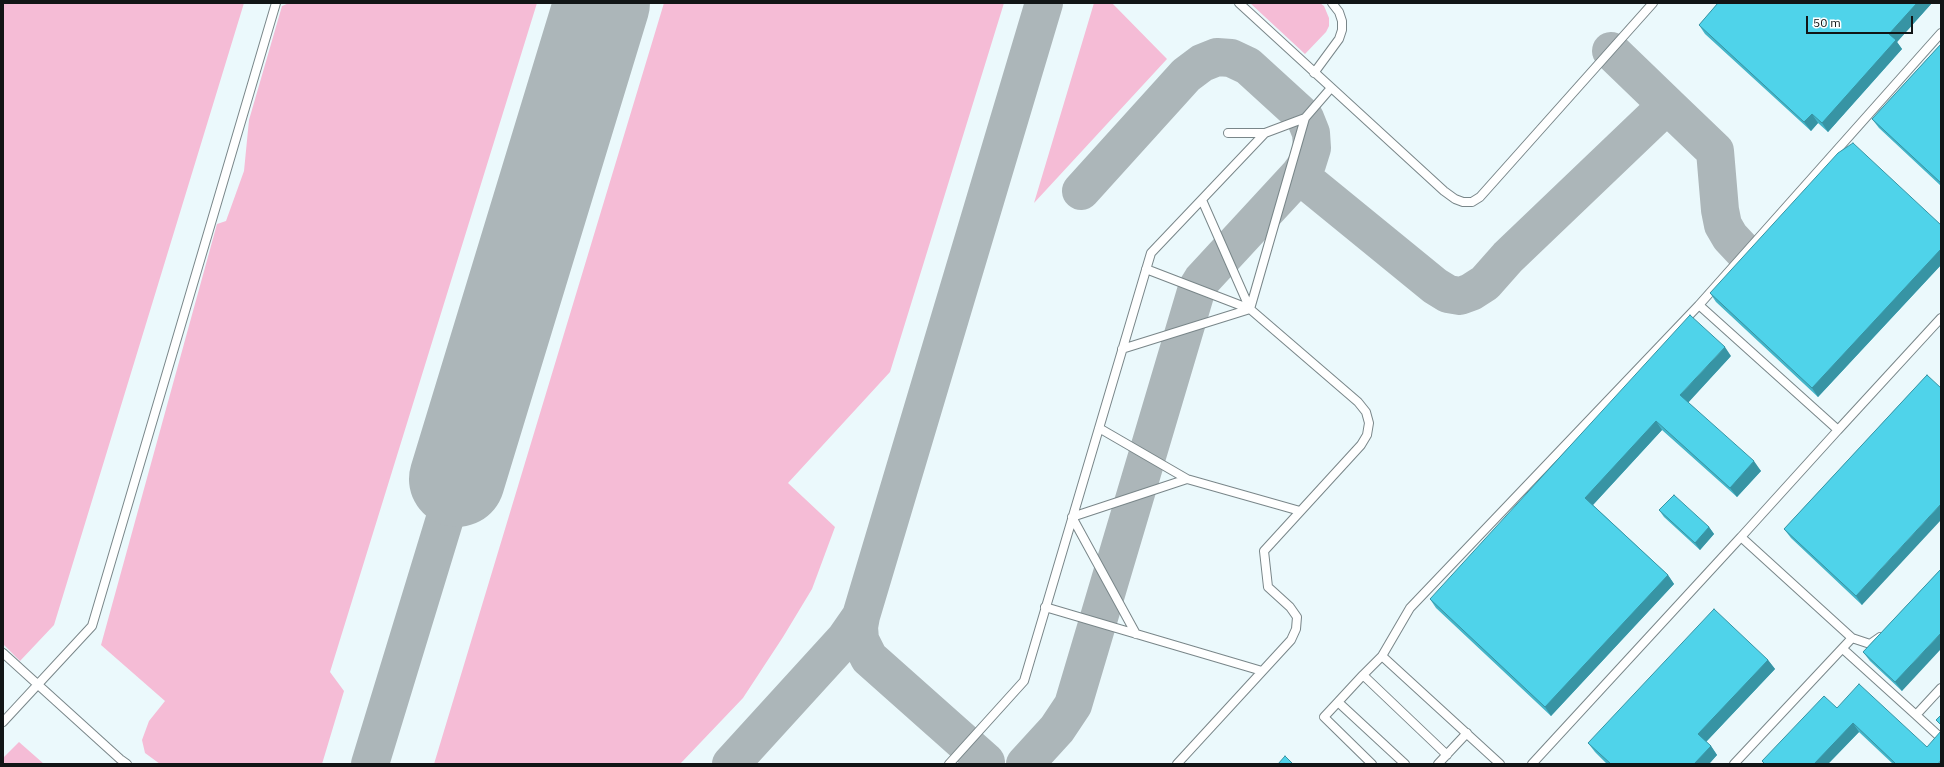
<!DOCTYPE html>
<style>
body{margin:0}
#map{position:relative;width:1944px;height:767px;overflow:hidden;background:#ebf9fc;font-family:"IBM Plex Sans",sans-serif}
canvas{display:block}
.frame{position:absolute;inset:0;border:4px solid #111516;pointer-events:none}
.scale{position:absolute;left:1806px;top:16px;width:107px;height:18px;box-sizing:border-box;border:2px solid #111516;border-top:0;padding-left:5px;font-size:12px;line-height:14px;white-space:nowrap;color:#111516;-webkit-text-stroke:3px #fff;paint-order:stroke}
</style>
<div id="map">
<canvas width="1944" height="767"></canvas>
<div class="frame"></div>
<div class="scale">50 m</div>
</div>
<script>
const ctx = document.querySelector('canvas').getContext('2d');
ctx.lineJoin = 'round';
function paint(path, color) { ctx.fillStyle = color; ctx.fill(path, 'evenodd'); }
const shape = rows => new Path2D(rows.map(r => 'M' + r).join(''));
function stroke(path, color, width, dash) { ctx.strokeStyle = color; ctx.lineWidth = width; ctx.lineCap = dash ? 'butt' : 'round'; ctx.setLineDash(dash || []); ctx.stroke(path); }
const green = shape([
 [3,3,244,3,54,625,20,661,3,644],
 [289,3,537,3,330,672,344,691,322,764,160,764,145,753,142,740,149,721,165,701,101,645,217,224,226,221,244,171,249,120,282,6],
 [664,3,1004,3,890,372,788,483,835,527,812,589,783,637,743,698,680,764,434,764],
 [1094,3,1112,3,1167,59,1034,203],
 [1250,3,1320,3,1324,6,1329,18,1329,26,1326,32,1305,54],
 [19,742,44,764,3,764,3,758]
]);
const taxiway = shape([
 [1667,105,1715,151,1720,210,1723,225,1730,237,1745,253],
 [1299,175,1435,286,1448,294,1460,296,1471,292,1485,283,1508,257,1667,105,1611,51],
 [861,616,859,627,860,640,869,658,986,762],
 [370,764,457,479],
 [731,764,845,639,861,616,1044,3],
 [1025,764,1057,729,1073,705,1197,288,1202,280,1299,175,1307,164,1312,148,1311,133,1305,118,1248,66,1231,58,1217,57,1202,63,1186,75,1081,191]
]);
const runway = shape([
 [457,479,602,3]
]);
const lane = shape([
 [1239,3,1444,191,1455,199,1463,202,1472,202,1480,197,1653,3],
 [1314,73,1339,39,1342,30,1342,21,1339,12,1332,3],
 [1228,133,1265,133],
 [1202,200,1250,309],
 [1146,269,1250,309],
 [1699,305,1941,33],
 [1122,349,1250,309],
 [1099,428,1187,479,1300,511],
 [1838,430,1941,318],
 [1045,607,1262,671],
 [1136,634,1072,517,1187,479],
 [1843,649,1916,715,1941,688],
 [3,653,120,759,127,764],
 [1382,656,1410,608,1699,305,1838,430,1741,537,1852,638],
 [1363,675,1338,702,1405,764],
 [1338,702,1324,717,1372,764],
 [1916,715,1941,738],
 [3,722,92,626,276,3],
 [1447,755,1363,675,1382,656,1500,764],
 [949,764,1024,681,1151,253,1265,133,1305,118],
 [1177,764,1291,640,1296,629,1297,617,1290,607,1268,587,1264,551,1361,445,1367,435,1369,423,1366,412,1358,402,1250,309,1305,118,1331,88],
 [1438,764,1467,733],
 [1532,764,1741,537],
 [1734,764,1852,638,1870,644,1880,637]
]);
const wall = shape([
 [1718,3,1932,3,1897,42,1902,49,1828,132,1818,123,1811,131,1705,34,1699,25],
 [1941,44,1941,186,1879,128,1872,119],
 [1941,225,1941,265,1818,397,1716,302,1710,293],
 [1731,356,1688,402,1761,471,1737,497,1662,430,1593,505,1668,575,1674,584,1551,716,1436,608,1430,599],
 [1927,375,1862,605,1791,538,1784,529],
 [1659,510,1709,527,1714,534,1700,550,1664,517],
 [1941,569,1902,691,1870,661,1863,652],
 [1768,660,1775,669,1706,742,1711,746,1717,755,1709,764,1607,764,1595,752,1588,743],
 [1837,708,1927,747,1941,764,1893,764,1859,732,1828,764,1764,764,1762,761]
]);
const shadedWall = shape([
 [1917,3,1932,3,1897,42,1902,49,1828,132,1822,123,1889,34],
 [1812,114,1818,123,1811,131,1804,122],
 [1941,249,1941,265,1818,397,1812,388],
 [1725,347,1731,356,1687,404,1680,395],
 [1656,421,1662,430,1591,507,1585,498],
 [1754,461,1761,471,1737,497,1730,488],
 [1941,504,1941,520,1862,605,1856,596],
 [1709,527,1714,534,1700,550,1695,543],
 [1668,575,1674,584,1551,716,1545,707],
 [1941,633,1941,649,1902,691,1895,682],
 [1768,660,1775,669,1705,743,1698,734],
 [1853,723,1859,732,1828,764,1814,764],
 [1711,746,1717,755,1709,764,1694,764]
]);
const building = shape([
 [1718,3,1917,3,1889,34,1896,40,1822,123,1812,114,1804,122,1699,25,1718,3],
 [1941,44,1941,183,1872,119,1941,44],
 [1853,143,1941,225,1941,249,1812,388,1710,293,1838,153,1853,143],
 [1690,315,1725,347,1680,395,1754,461,1730,488,1656,421,1585,498,1668,575,1545,707,1430,599,1690,315],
 [1927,375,1941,388,1941,504,1856,596,1784,529,1927,375],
 [1674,495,1709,527,1695,543,1659,510,1674,495],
 [1941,569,1941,633,1895,682,1863,652,1941,569],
 [1714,609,1768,660,1698,734,1711,746,1694,764,1611,764,1588,743,1714,609],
 [1859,684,1927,747,1941,731,1941,760,1938,764,1896,764,1853,723,1814,764,1765,764,1762,761,1824,696,1837,708,1859,684],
 [1941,715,1941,725,1936,720,1941,715],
 [1285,756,1293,764,1278,764,1285,756]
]);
paint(green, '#f5bcd6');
stroke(taxiway, '#acb6b9', 38);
stroke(runway, '#acb6b9', 96);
stroke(lane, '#798689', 10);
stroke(lane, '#fff', 8);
paint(wall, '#44b5c9');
paint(shadedWall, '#3794a4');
paint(building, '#4fd3ea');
stroke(building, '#3794a4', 1);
</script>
